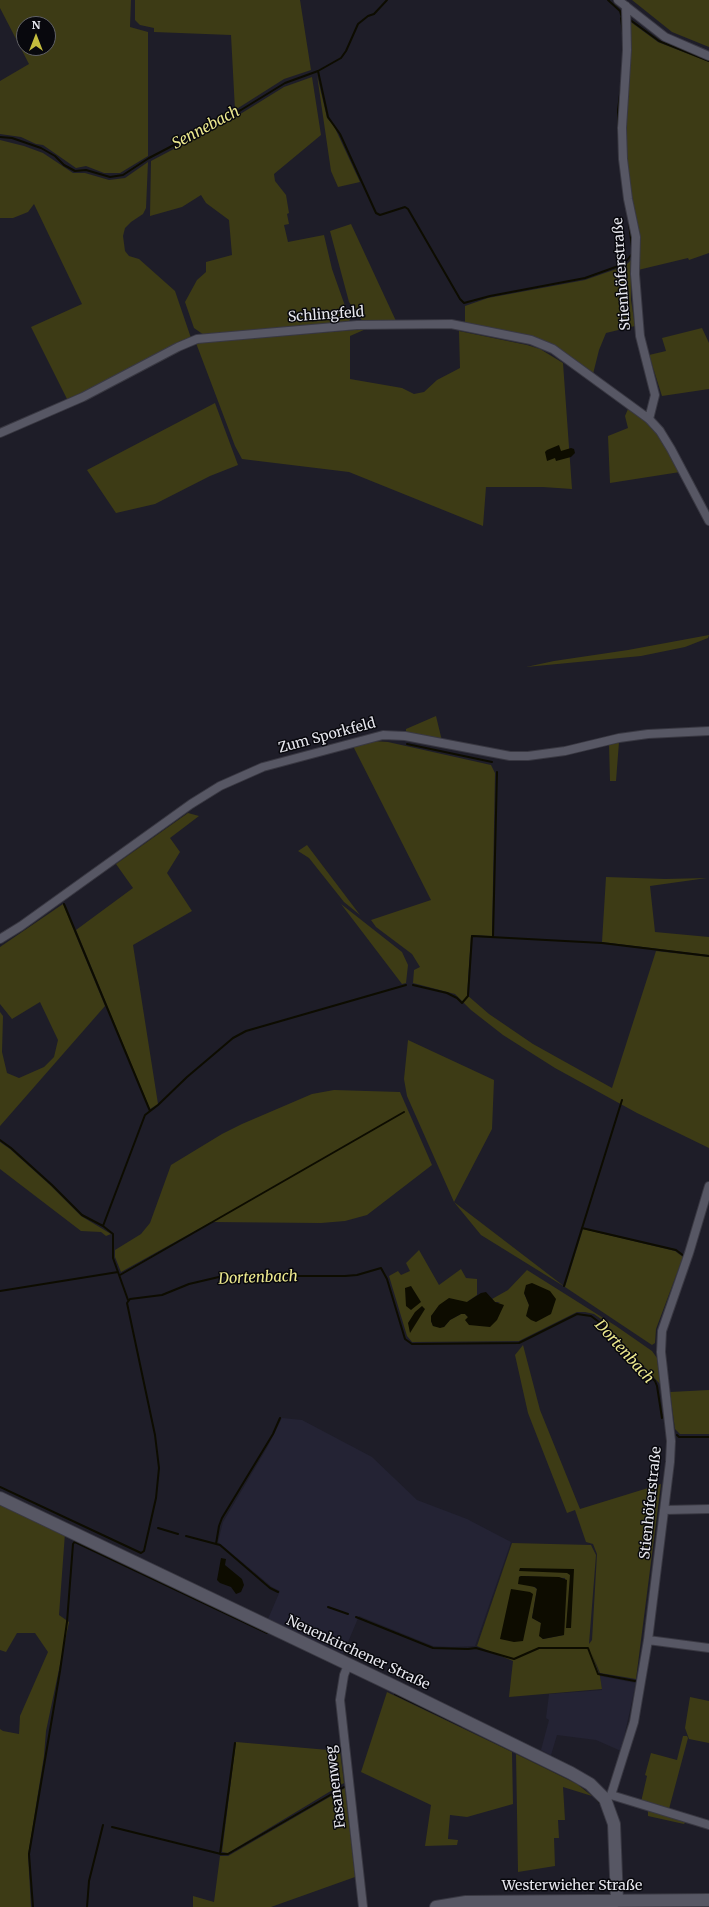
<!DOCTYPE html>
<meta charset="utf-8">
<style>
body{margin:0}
#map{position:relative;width:709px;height:1907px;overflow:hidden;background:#1e1d28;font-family:Merriweather,serif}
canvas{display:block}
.north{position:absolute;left:16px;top:16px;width:40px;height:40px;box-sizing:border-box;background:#08080d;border:1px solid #616167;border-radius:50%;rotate:0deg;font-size:11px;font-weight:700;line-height:16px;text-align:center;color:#e7e7ee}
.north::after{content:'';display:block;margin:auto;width:14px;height:18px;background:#c4bd3e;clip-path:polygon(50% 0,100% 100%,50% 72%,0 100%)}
</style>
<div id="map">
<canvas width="709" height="1907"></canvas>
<div class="north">N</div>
</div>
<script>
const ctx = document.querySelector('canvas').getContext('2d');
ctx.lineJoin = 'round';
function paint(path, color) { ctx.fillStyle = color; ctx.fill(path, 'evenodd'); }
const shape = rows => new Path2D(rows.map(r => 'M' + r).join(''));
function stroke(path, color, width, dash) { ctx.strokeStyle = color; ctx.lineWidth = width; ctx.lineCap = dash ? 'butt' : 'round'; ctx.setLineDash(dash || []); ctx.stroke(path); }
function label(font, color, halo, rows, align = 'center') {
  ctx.font = font + ' Merriweather,serif'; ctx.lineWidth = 3; ctx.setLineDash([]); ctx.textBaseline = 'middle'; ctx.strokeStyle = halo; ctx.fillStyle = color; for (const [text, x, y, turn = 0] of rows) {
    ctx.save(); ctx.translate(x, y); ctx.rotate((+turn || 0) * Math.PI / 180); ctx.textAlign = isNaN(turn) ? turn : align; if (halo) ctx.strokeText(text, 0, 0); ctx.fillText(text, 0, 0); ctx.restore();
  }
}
const built = shape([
 [282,1418,302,1420,372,1457,417,1500,467,1519,511,1542,475,1646,452,1647,433,1646,359,1616,343,1654,268,1619,280,1591,272,1587,218,1542,223,1522,268,1446],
 [600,1676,636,1683,621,1751,596,1740,557,1735,551,1755,541,1750,549,1720,546,1718,549,1694,602,1690]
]);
const green = shape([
 [0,0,131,0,130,27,148,32,148,156,120,173,104,173,86,166,76,168,43,145,36,144,21,137,0,134,0,81,29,64,0,8],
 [24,24,48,24,48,48,24,48],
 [135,0,300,0,311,70,284,79,235,110,231,35,154,32,154,28,140,25,135,20],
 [632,0,709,0,709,47,672,32],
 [628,20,658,42,709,62,709,253,689,260,688,258,638,270,625,150],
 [317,75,327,118,334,126,360,182,338,187,331,171],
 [312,77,321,135,274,174,275,181,286,195,289,213,287,214,289,224,284,225,288,242,324,235,332,269,350,320,347,323,204,335,194,328,185,302,197,280,206,272,206,262,232,255,229,220,206,203,201,195,182,207,150,216,151,161,242,113,284,87],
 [0,140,24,146,43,153,73,173,85,173,109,180,125,178,148,162,146,208,143,214,131,222,125,228,123,236,125,251,129,256,139,259,175,291,191,338,68,401,31,327,82,304,34,204,28,212,13,218,0,218],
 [351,224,396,321,363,322,349,302,330,231],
 [631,260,631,300,635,326,606,333,599,350,593,374,556,348,465,324,465,306,488,298,585,280,625,266],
 [702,328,709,343,709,389,662,396,649,355,666,351,662,338],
 [366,329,350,336,350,379,402,388,414,394,424,392,437,380,460,368,459,331,527,345,540,349,563,363,572,489,543,487,486,487,483,526,349,472,242,459,235,446,196,343],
 [215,403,238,465,210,476,155,504,116,513,87,470],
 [628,409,647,421,656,432,668,449,680,472,610,483,608,436,628,428,625,416],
 [709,635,708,638,685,647,641,656,526,667,554,661,628,650],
 [436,716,442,741,406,733,406,729],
 [373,741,388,742,491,765,495,773,492,936,471,935,467,995,489,1014,533,1044,612,1088,656,951,709,957,709,1148,637,1113,555,1068,503,1035,471,1010,455,994,413,983,414,970,420,967,412,954,376,927,371,920,431,900,353,746],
 [619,742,616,781,610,781,609,743],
 [188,813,199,816,170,838,180,852,167,873,192,911,133,945,158,1104,150,1109,76,930,133,888,116,864],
 [307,845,360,915,344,902,309,858,298,851],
 [606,877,665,879,707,878,650,886,655,932,709,937,709,955,602,942],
 [63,904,105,1006,0,1126,0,1012,3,1016,2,1052,7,1073,19,1078,44,1067,54,1057,58,1040,40,1002,12,1019,0,1004,0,947],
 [341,904,402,952,408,965,406,983,402,984],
 [408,1040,494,1080,492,1129,454,1202,565,1287,583,1229,675,1251,683,1257,656,1329,655,1343,652,1345,565,1287,481,1235,454,1202,407,1096,404,1079],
 [334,1090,400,1092,432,1165,367,1215,345,1221,321,1223,211,1222,121,1272,115,1257,115,1250,141,1234,150,1223,171,1165,222,1134,242,1124,312,1094],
 [0,1142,10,1149,50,1185,81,1216,111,1234,106,1236,101,1232,81,1231,0,1169],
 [419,1250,439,1285,461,1269,466,1278,477,1279,477,1295,467,1302,459,1302,431,1316,431,1321,433,1326,444,1327,450,1320,461,1314,465,1314,468,1317,500,1302,495,1302,492,1299,508,1290,527,1270,616,1326,652,1351,657,1358,660,1384,601,1319,594,1314,585,1312,577,1312,519,1341,412,1342,407,1336,389,1276,398,1271,401,1275,410,1271,406,1263],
 [524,1293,551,1314,529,1305],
 [523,1345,540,1410,580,1509,661,1484,636,1679,600,1673,592,1654,600,1676,602,1689,509,1697,513,1661,477,1646,512,1543,591,1545,596,1555,589,1644,592,1640,597,1554,593,1544,586,1542,575,1510,567,1513,528,1413,515,1355],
 [521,1576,565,1578,564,1635,543,1639,540,1636,541,1623,532,1618,537,1589,519,1577],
 [709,1390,709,1434,680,1434,675,1429,670,1392],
 [0,1502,65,1533,59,1615,69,1622,46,1731,44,1756,28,1855,31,1907,0,1907,0,1729,3,1731,19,1734,20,1716,48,1652,35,1633,17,1633,6,1652,0,1650],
 [387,1692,512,1752,513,1804,467,1817,450,1815,448,1839,458,1840,457,1845,425,1846,431,1805,361,1772],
 [690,1697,709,1701,709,1743,689,1739,685,1728],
 [683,1736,687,1736,688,1738,669,1809,641,1802,647,1776,645,1775,651,1753,677,1760],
 [236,1742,340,1751,344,1783,228,1853,222,1852],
 [516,1754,577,1784,592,1796,563,1787,565,1820,558,1820,559,1838,554,1838,555,1866,518,1872],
 [345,1788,355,1877,271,1907,193,1907,193,1896,214,1902,220,1856,228,1856],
 [648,1811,653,1811,686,1821,684,1824,648,1816]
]);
const water = shape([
 [559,445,561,451,571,448,574,449,575,453,571,457,556,461,555,458,547,461,545,452,547,450],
 [532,1283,550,1291,556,1299,551,1314,536,1322,531,1320,526,1316,529,1305,524,1293,526,1285],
 [411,1286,421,1302,411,1310,406,1306,405,1288],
 [486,1292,495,1302,504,1305,497,1320,490,1327,469,1325,465,1320,468,1317,465,1314,461,1314,450,1320,444,1327,440,1328,433,1326,431,1321,431,1316,439,1305,449,1298,467,1302,481,1293],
 [422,1306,425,1309,410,1333,408,1323,415,1312],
 [221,1558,226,1559,225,1565,242,1579,244,1585,241,1592,236,1594,231,1587,220,1583,217,1580],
 [520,1568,574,1569,571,1628,566,1628,570,1575,567,1573,519,1571],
 [521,1576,559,1577,567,1580,564,1635,543,1639,539,1636,541,1623,532,1618,537,1589,535,1587,518,1584,519,1577],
 [511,1589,530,1592,533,1594,523,1641,514,1642,500,1639]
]);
const stream = shape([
 [608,0,620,11,622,18],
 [621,18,623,33],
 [629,19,659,41,709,61],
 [318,71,328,117,340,134,376,213,380,215,405,207,408,209,460,299,464,303,490,296,585,278,624,264,632,254],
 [0,137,12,138,41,148,55,156,64,165,75,171,86,170,110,177,123,175,149,158,241,110,285,83,318,71,341,58,346,51,358,24,368,16,374,14,387,0],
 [619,149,618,110,621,87],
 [629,223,632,248],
 [407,744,492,762],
 [64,904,150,1111],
 [493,937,497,772],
 [413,985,447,993,457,998,462,1003,468,996,472,936,602,943,709,956],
 [0,1140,11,1148,52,1185,82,1215,103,1226],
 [582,1228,676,1250,684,1256],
 [120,1275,404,1112],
 [564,1286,622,1100],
 [0,1291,118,1272],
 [128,1300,113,1258,113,1234,103,1226,145,1115,158,1105,187,1077,233,1038,246,1031,406,985],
 [677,1435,679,1437,709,1437],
 [0,1487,141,1553,144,1551,156,1498,159,1468,155,1435,127,1303,130,1299,162,1295,189,1284,223,1276,345,1276,357,1275,381,1268,387,1279,405,1339,412,1344,519,1343,577,1314,591,1316,599,1322,655,1381,657,1386,662,1418],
 [158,1528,178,1534],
 [186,1536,220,1545,270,1588,278,1592],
 [75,1542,267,1633],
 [216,1544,219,1526,222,1518,273,1434,280,1418],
 [328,1607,348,1614],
 [356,1617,433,1648,468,1649,476,1648,514,1659,539,1648,588,1648,598,1674,635,1681],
 [395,1694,462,1726],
 [595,1797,600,1803],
 [112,1827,221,1854,228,1854,344,1787],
 [220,1854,235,1743],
 [33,1907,29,1854,60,1671,67,1622,73,1544,76,1540],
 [87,1907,89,1881,103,1825]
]);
const street = shape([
 [618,0,665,37,709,56],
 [626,6,627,50,622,128,623,159,628,199,636,237,635,274,640,336,655,395,649,419],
 [0,433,83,397,178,347,197,339,357,325,451,324,531,340,553,349,649,419,660,431,671,449,709,521],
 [0,939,21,926,191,804,220,786,263,767,383,735,405,736,510,756,528,756,565,751,619,738,648,734,709,731],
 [664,1510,709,1509],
 [648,1640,709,1648],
 [348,1665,344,1675,340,1700,363,1907],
 [611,1795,709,1825],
 [605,1799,611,1795,634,1722,648,1640,670,1462,671,1441,661,1352,662,1331,689,1253,709,1186]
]);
const secondary = shape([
 [0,1498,398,1688,571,1773,590,1784,605,1799,614,1824,617,1901],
 [436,1907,466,1902,709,1900]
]);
const streetNames = [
 ["Stienhöferstraße",622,274,-94],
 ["Schlingfeld",326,315,-4],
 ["Zum Sporkfeld",327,736,-15],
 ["Stienhöferstraße",651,1503,-84],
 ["Neuenkirchener Straße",358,1653,25],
 ["Fasanenweg",336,1787,-97],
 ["Westerwieher Straße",572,1886]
];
const waterNames = [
 ["Sennebach",206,128,-28],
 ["Dortenbach",258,1278,-2],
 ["Dortenbach",624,1352,48]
];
paint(built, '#242334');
paint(green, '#3d3b15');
paint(water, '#0d0c00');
stroke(stream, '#0d0c00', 2);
stroke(street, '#393842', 10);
stroke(secondary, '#393842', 14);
stroke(street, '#575764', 8);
stroke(secondary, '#575764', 12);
label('14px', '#e7e7ee', '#08080d', streetNames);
label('italic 15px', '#ede98f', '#08080d', waterNames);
</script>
